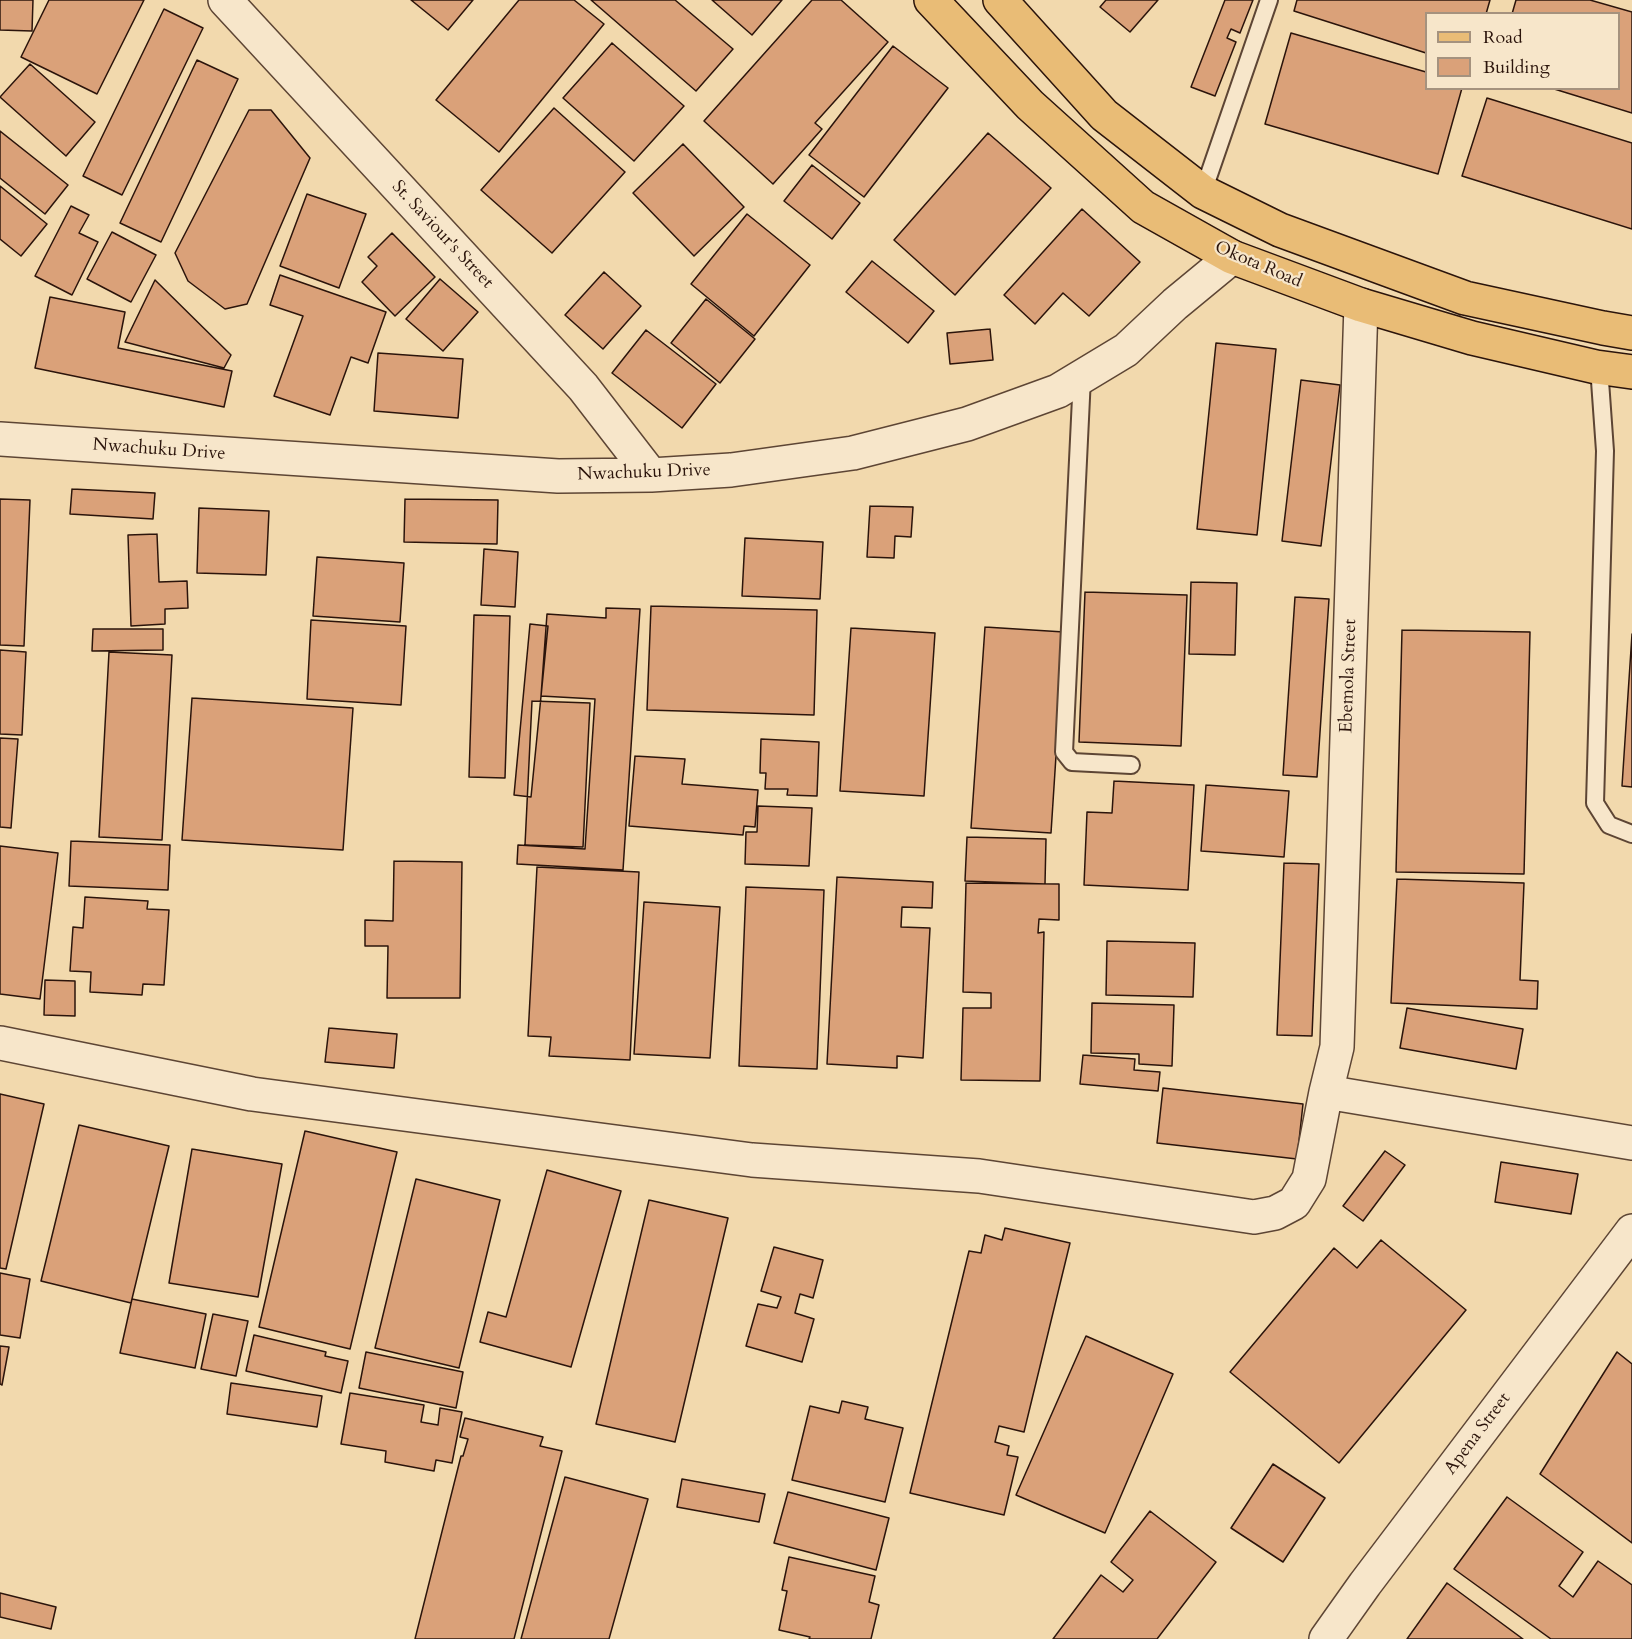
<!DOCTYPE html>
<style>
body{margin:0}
#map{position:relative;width:1632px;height:1639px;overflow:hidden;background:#f2d9ad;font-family:Cardo,serif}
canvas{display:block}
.legend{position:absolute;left:1425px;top:12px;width:195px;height:78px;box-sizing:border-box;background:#f7e6ca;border:2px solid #a5927e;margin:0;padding:8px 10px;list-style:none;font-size:18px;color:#2b140b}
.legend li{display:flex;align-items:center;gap:12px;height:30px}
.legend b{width:30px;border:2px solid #a5927e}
</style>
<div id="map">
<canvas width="1632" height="1639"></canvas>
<ul class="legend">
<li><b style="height:8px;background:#e9bc76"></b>Road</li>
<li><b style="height:16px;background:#daa179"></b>Building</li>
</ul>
</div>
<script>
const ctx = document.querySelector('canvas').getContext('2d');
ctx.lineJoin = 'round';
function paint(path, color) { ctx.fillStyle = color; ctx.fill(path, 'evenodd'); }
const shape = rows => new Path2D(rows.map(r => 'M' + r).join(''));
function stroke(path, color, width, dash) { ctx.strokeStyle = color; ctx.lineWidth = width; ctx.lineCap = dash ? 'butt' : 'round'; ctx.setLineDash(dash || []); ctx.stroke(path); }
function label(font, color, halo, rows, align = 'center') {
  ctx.font = font + ' Cardo,serif'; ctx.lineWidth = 4.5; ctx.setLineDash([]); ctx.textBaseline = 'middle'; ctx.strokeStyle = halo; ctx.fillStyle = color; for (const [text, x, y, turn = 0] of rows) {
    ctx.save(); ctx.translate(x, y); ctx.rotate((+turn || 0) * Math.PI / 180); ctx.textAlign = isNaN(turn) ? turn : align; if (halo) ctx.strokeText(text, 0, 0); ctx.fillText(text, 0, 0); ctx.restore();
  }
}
const building = shape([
 [0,0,33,0,32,31,0,30,0,0],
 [49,0,144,0,97,94,21,57,49,0],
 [411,0,473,0,448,30,411,0],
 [519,0,574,0,604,24,499,152,436,100,519,0],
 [591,0,675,0,733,49,696,91,591,0],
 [712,0,782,0,752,35,712,0],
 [812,0,841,0,888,42,815,123,822,129,773,184,704,121,812,0],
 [1106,0,1158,0,1130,32,1100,7,1106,0],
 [1225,0,1253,0,1240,33,1231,29,1227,38,1236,42,1215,96,1191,87,1225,0],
 [1297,0,1490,0,1486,14,1426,14,1426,53,1294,11,1297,0],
 [1516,0,1590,0,1632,12,1632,113,1551,88,1618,88,1618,14,1512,14,1516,0],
 [164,9,203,28,122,195,83,176,164,9],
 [1291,33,1426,72,1426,88,1462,88,1438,174,1265,124,1291,33],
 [612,43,684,106,634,161,563,98,612,43],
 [893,46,948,88,864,197,809,155,893,46],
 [197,60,238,79,161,242,120,223,197,60],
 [30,64,95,122,66,156,0,97,30,64],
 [1487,98,1632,143,1632,229,1462,176,1487,98],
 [554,108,625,172,552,253,481,190,554,108],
 [249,110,271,110,310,158,247,304,225,309,188,281,175,253,249,110],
 [0,131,68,185,45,214,0,178,0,131],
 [988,133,1051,188,955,295,894,240,988,133],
 [683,144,744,207,694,256,633,193,683,144],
 [812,165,860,203,832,239,784,201,812,165],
 [0,186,47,224,21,256,0,239,0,186],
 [307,194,366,214,339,288,280,266,307,194],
 [71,206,89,215,79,233,98,242,72,295,35,276,71,206],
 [1082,209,1140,262,1089,316,1063,293,1035,324,1004,295,1082,209],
 [747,214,810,265,754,336,691,284,747,214],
 [112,232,156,255,131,302,87,279,112,232],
 [392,233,435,277,395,316,362,282,377,266,368,257,392,233],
 [872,261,934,311,908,343,846,292,872,261],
 [604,272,641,306,603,349,565,315,604,272],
 [280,275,386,312,368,363,351,357,330,415,274,396,303,316,270,305,280,275],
 [440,279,478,312,443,351,406,319,440,279],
 [155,280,231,355,224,368,125,342,155,280],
 [50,297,125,312,118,348,232,371,224,407,35,368,50,297],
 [706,299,755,339,720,383,671,343,706,299],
 [990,329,993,360,950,364,947,333,990,329],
 [646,330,716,384,682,428,612,373,646,330],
 [1216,343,1276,349,1257,535,1197,529,1216,343],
 [378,353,463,359,458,418,374,411,378,353],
 [1301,380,1340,385,1321,546,1282,541,1301,380],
 [72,489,155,493,153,519,70,514,72,489],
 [0,499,30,500,24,646,0,645,0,499],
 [405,499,498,500,497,544,404,542,405,499],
 [870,506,913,507,911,537,895,536,894,558,867,557,870,506],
 [199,508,269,511,266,575,197,573,199,508],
 [157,534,159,582,187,581,188,608,165,609,165,624,131,626,128,535,157,534],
 [745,538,823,542,820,599,742,596,745,538],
 [484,549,518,552,515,607,481,605,484,549],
 [317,557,404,563,400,622,313,616,317,557],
 [1191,582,1237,583,1235,655,1189,654,1191,582],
 [1085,592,1187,595,1181,746,1079,742,1085,592],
 [1295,597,1329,599,1317,777,1283,775,1295,597],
 [651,606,817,610,814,715,647,710,651,606],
 [606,608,640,609,623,870,517,864,518,845,585,849,595,699,541,696,547,614,606,618,606,608],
 [474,615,510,616,505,778,469,777,474,615],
 [311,620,406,626,401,705,307,699,311,620],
 [530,624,548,626,531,797,514,795,530,624],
 [985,627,1064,632,1051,833,971,828,985,627],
 [851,628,935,633,924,796,840,791,851,628],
 [93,629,163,629,163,650,92,651,93,629],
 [1402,630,1530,632,1524,874,1396,872,1402,630],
 [1632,634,1632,787,1622,786,1632,634],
 [0,650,26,652,22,735,0,734,0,650],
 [109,652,172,655,162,840,99,837,109,652],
 [192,698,353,708,343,850,182,840,192,698],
 [532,701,590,703,583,847,525,845,532,701],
 [0,738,18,739,11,828,0,827,0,738],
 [761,739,819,742,817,796,787,795,788,789,765,789,766,773,760,773,761,739],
 [635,756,685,759,682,784,758,790,755,827,744,826,743,835,629,826,635,756],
 [1114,781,1194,785,1188,890,1084,885,1087,812,1112,813,1114,781],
 [1206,785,1289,791,1284,857,1201,851,1206,785],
 [758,806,812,808,809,866,745,864,746,832,757,832,758,806],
 [967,837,1046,839,1045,884,965,881,967,837],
 [71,841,170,845,168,890,69,886,71,841],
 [0,846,58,853,40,999,0,994,0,846],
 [394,861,462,862,460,998,387,998,388,946,365,946,365,920,393,921,394,861],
 [1284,863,1319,864,1312,1036,1277,1035,1284,863],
 [537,867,639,872,630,1060,549,1056,551,1037,528,1036,537,867],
 [837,877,933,882,932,908,902,907,901,927,930,928,923,1058,897,1056,897,1068,827,1064,837,877],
 [1397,879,1524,883,1520,980,1538,981,1537,1009,1391,1003,1397,879],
 [966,883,1059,884,1059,920,1039,919,1038,933,1044,932,1040,1081,961,1080,963,1008,991,1008,991,993,963,992,966,883],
 [746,887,824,890,817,1069,739,1066,746,887],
 [85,897,148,901,147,909,169,910,164,985,143,984,142,995,90,992,91,972,70,971,73,927,83,928,85,897],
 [644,902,720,907,710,1058,634,1054,644,902],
 [1107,941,1195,943,1193,997,1106,995,1107,941],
 [45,980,75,981,75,1016,44,1015,45,980],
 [1092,1003,1174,1005,1172,1066,1139,1064,1139,1054,1091,1053,1092,1003],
 [1407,1008,1523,1029,1516,1069,1400,1048,1407,1008],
 [329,1028,397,1034,394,1068,325,1062,329,1028],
 [1083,1055,1135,1059,1134,1070,1160,1072,1158,1091,1080,1084,1083,1055],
 [1163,1088,1303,1104,1297,1159,1157,1143,1163,1088],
 [0,1094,44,1104,6,1269,0,1268,0,1094],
 [79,1125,169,1146,131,1303,41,1281,79,1125],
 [305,1131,397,1152,350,1349,259,1327,305,1131],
 [192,1149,282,1164,258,1297,169,1283,192,1149],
 [1385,1151,1405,1165,1363,1221,1343,1206,1385,1151],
 [1501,1162,1578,1174,1571,1214,1495,1202,1501,1162],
 [547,1170,621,1191,571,1367,480,1342,488,1312,506,1317,547,1170],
 [416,1179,500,1200,459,1368,375,1348,416,1179],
 [649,1200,728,1218,675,1442,596,1424,649,1200],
 [1005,1228,1070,1243,1024,1432,999,1426,995,1442,1009,1446,1007,1455,1018,1457,1004,1515,910,1493,969,1251,981,1253,985,1235,1002,1240,1005,1228],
 [1381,1240,1466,1310,1339,1463,1230,1372,1334,1248,1357,1268,1381,1240],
 [774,1247,823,1260,813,1298,800,1294,795,1313,814,1319,802,1362,746,1346,758,1304,777,1308,781,1297,761,1291,774,1247],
 [0,1273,30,1279,20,1338,0,1335,0,1273],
 [132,1299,206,1314,195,1368,120,1353,132,1299],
 [213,1314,248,1321,236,1376,201,1369,213,1314],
 [254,1335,326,1352,325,1356,348,1361,341,1393,246,1371,254,1335],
 [1086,1336,1173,1374,1105,1533,1016,1495,1086,1336],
 [0,1346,9,1347,2,1385,0,1384,0,1346],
 [366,1352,463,1372,456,1408,359,1388,366,1352],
 [1617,1352,1632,1364,1632,1543,1540,1474,1617,1352],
 [231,1383,322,1396,317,1427,227,1414,231,1383],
 [350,1393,424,1405,421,1422,438,1425,440,1408,462,1412,452,1463,436,1460,434,1471,385,1462,386,1451,341,1444,350,1393],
 [842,1401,868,1407,865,1419,903,1428,885,1502,792,1480,810,1406,839,1413,842,1401],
 [465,1418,543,1437,540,1446,562,1451,514,1639,415,1639,461,1456,463,1456,468,1439,460,1437,465,1418],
 [1273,1464,1325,1498,1283,1562,1231,1528,1273,1464],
 [565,1477,648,1499,609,1639,521,1639,565,1477],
 [682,1479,765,1494,759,1522,677,1507,682,1479],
 [788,1492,889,1518,876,1570,774,1543,788,1492],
 [1507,1497,1583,1552,1559,1586,1573,1597,1598,1561,1632,1585,1632,1639,1551,1639,1454,1569,1507,1497],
 [1150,1511,1216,1562,1157,1639,1053,1639,1101,1575,1123,1592,1133,1580,1111,1562,1150,1511],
 [789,1557,875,1576,869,1602,879,1605,871,1639,809,1639,810,1637,779,1630,787,1591,782,1590,789,1557],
 [1447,1583,1523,1639,1407,1639,1447,1583],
 [0,1593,56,1607,51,1629,0,1617,0,1593]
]);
const lane = shape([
 [1203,192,1269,0],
 [1599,367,1605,451,1595,803,1609,825,1632,834],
 [1082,377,1064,752,1072,762,1131,765]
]);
const street = shape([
 [225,0,583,387,651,475],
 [1361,305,1337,1047,1326,1092,1632,1143],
 [0,439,558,476,651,475,731,470,853,453,967,424,1058,391,1126,350,1175,304,1232,257],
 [0,1043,252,1094,752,1160,979,1176,1254,1217,1275,1213,1294,1203,1309,1179,1326,1092],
 [1326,1639,1365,1584,1632,1231]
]);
const primary = shape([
 [931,0,1030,105,1143,207,1232,257,1361,305,1472,338,1596,367,1632,372],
 [1000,0,1104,115,1203,192,1280,230,1465,298,1603,328,1632,333]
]);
const streetNames = [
 ["St. Saviour's Street",442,235,47],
 ["Okota Road",1258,265,23],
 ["Nwachuku Drive",159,450,4],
 ["Nwachuku Drive",644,473,-2],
 ["Ebemola Street",1349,676,-88],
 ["Apena Street",1478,1434,-53]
];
paint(building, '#daa179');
stroke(building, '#2b140b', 1.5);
stroke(lane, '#5d4534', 20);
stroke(street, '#5d4534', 36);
stroke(primary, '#2b140b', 36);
stroke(lane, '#f7e6ca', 16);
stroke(street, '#f7e6ca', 33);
stroke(primary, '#e9bc76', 33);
label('18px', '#2b140b', '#f7e6ca', streetNames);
</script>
